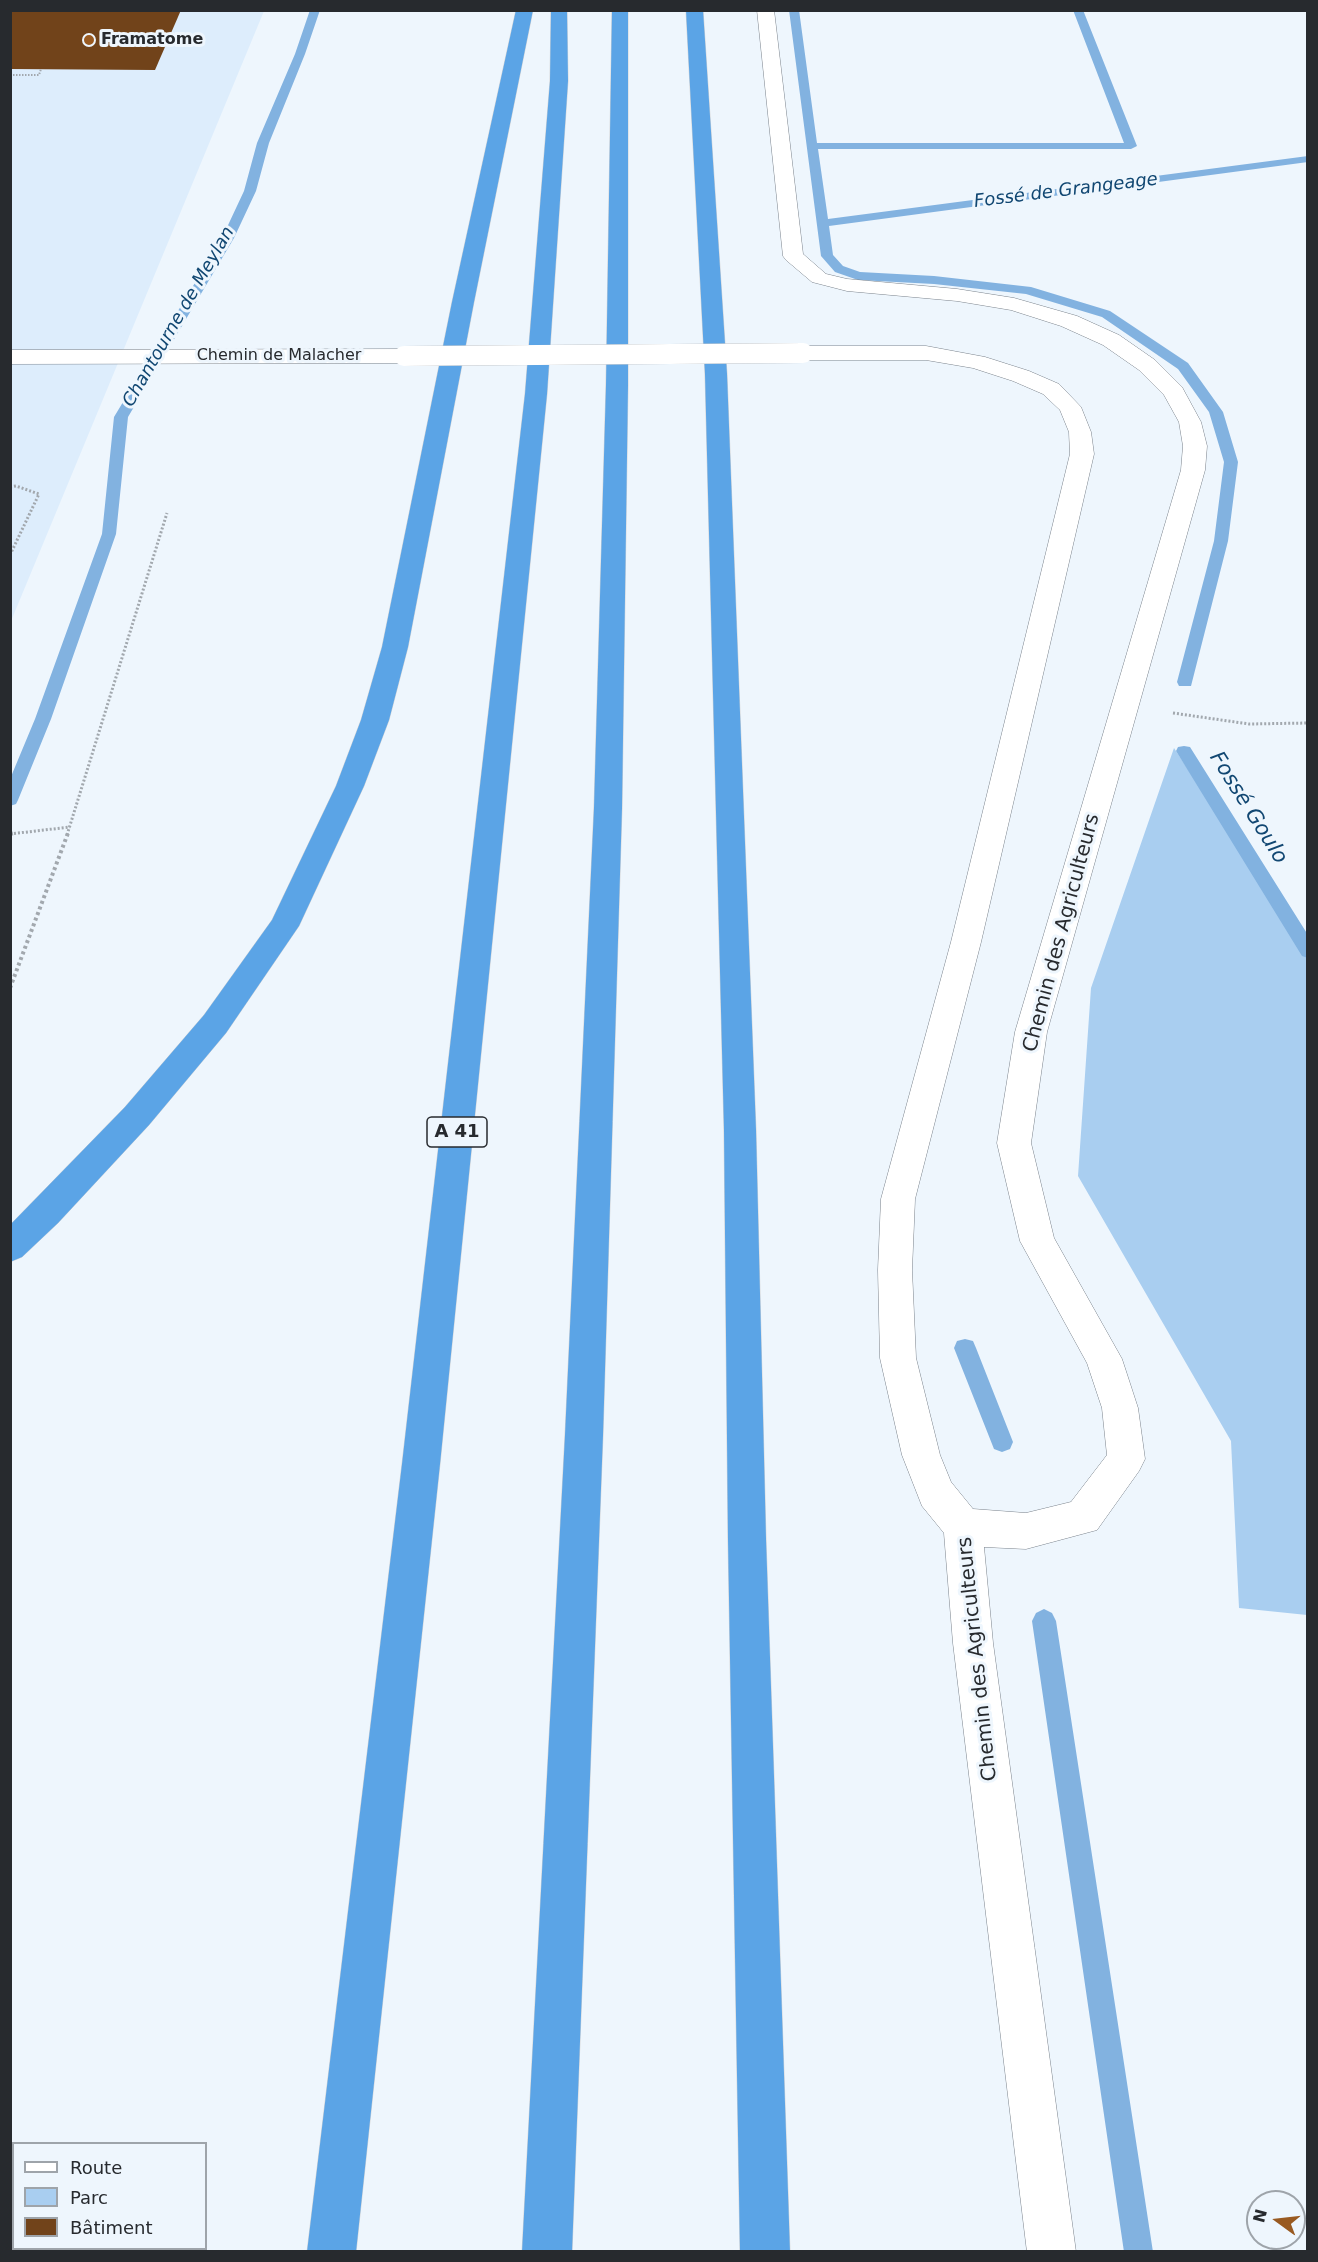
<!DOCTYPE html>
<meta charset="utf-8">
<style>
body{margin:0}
#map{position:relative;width:1318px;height:2262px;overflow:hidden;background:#eef6fd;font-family:"DejaVu Sans",sans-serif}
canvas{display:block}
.frame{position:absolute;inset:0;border:12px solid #272a2e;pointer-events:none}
.legend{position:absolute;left:12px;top:2142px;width:195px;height:108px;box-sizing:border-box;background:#eef6fd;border:2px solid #9ea4aa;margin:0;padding:8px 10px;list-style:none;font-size:18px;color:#272a2e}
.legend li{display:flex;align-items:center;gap:12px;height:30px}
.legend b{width:30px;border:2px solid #9ea4aa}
.north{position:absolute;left:1246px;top:2190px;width:60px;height:60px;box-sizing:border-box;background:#eef6fd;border:2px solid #9ea4aa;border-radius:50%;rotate:285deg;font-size:16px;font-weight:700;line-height:24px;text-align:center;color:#272a2e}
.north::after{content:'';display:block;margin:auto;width:21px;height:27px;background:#995a21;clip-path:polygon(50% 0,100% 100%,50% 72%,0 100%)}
</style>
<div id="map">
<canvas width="1318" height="2262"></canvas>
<div class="frame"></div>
<ul class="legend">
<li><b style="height:8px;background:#fff"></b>Route</li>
<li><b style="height:16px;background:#a9cef0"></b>Parc</li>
<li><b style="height:16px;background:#71431a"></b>Bâtiment</li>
</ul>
<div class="north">N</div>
</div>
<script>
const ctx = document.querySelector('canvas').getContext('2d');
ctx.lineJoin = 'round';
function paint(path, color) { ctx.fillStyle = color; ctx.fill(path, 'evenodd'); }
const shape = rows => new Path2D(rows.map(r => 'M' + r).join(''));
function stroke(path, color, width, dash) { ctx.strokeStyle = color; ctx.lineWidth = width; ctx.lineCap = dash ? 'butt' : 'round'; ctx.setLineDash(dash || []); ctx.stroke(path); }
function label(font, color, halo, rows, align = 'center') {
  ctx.font = font + ' "DejaVu Sans",sans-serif'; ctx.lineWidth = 6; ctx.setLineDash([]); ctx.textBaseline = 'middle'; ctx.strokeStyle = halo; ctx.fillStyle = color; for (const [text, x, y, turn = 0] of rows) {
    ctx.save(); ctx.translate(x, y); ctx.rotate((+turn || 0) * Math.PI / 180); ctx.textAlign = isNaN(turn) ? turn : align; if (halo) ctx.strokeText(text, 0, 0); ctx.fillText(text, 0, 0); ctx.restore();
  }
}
const built = shape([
 [11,11,264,11,11,621]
]);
const green = shape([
 [1174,748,1307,952,1307,1615,1239,1608,1231,1441,1078,1176,1091,988]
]);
const stream = shape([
 [310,10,320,10,305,54,269,143,256,191,234,238,128,417,116,534,51,719,18,800,16,804,10,806,10,779,35,719,102,534,114,417,222,238,244,191,257,143,295,54,310,10],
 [789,10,799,10,817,143,1124,143,1073,10,1083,10,1137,146,1131,149,818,149,828,219,1308,156,1308,162,829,226,833,255,843,266,860,272,934,276,1031,287,1110,311,1188,363,1223,412,1238,462,1228,541,1191,686,1179,686,1177,682,1214,541,1224,462,1209,412,1178,369,1102,317,1026,294,934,284,858,280,835,272,821,256,789,10],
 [1184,746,1190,747,1308,935,1308,958,1302,956,1176,751,1178,747,1184,746],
 [965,1339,973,1341,976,1348,1013,1442,1010,1449,1002,1452,994,1449,954,1348,957,1341,965,1339],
 [1044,1609,1052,1613,1056,1621,1153,2252,1124,2252,1032,1621,1036,1613,1044,1609]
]);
const building = shape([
 [10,10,181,10,155,70,10,69]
]);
const pathFar2 = shape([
 [10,75,39,75,41,69]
]);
const pathFar1 = shape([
 [10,487,16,486,39,494,10,555],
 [1173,713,1249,724,1308,723],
 [10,834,70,827],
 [67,835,167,513]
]);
const path = shape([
 [10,834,15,833],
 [10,988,68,833]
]);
const minor = shape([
 [757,10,774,10,803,254,826,274,847,279,957,289,1014,298,1077,316,1119,335,1155,360,1182,387,1201,422,1207,446,1205,470,1047,1032,1031,1143,1054,1238,1122,1359,1138,1408,1145,1459,1139,1471,1097,1530,1026,1549,984,1547,993,1643,1076,2252,1027,2252,953,1643,944,1533,922,1506,902,1455,880,1358,878,1270,881,1199,951,942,1070,454,1069,432,1060,410,1043,394,1013,381,973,368,926,360,803,360,795,358,792,353,795,348,803,346,926,346,985,357,1029,371,1059,384,1081,407,1091,432,1094,454,981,942,915,1199,912,1270,916,1358,940,1455,951,1482,973,1509,1026,1513,1071,1502,1107,1455,1102,1408,1087,1363,1020,1241,997,1143,1015,1032,1181,470,1183,446,1179,422,1164,395,1139,370,1103,345,1061,326,1011,310,957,301,847,291,812,282,786,260,783,256,757,10],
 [404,349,412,351,415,356,412,361,404,363,10,364,10,350,404,349]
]);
const highway = shape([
 [516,10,533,10,474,302,408,647,389,720,364,786,299,926,226,1033,149,1125,58,1223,22,1257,10,1262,10,1225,125,1107,204,1015,272,920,336,786,361,720,382,647,452,302,516,10],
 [551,10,567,10,568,81,547,394,440,1464,356,2252,307,2252,402,1464,525,394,550,81,551,10],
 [612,10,628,10,628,385,622,808,603,1435,572,2252,522,2252,565,1435,594,808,606,385,612,10],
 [686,10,703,10,727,374,756,1130,766,1539,790,2252,740,2252,728,1539,724,1130,705,374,686,10]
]);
const minorBridge = shape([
 [404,356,803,353]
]);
const markers = [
 [89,40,6,"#995a21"]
];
const farPoinames = [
 ["Framatome",101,40]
];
const farStreetnames = [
 ["Chemin de Malacher",279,356]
];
const farWaternames = [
 ["Fossé de Grangeage",1066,191,-7],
 ["Chantourne de Meylan",179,317,-60]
];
const shields = [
 [457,1132,60]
];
const shieldNames = [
 ["A 41",457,1132]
];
const streetNames = [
 ["Chemin des Agriculteurs",1062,933,-75],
 ["Chemin des Agriculteurs",978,1659,-96]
];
const waterNames = [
 ["Fossé Goulo",1248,808,58]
];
paint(built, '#ddedfc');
paint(green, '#a9cef0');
paint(stream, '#82b2e0');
paint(building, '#71431a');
stroke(minor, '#7b838c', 1);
stroke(highway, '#d4d4d5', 1);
stroke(pathFar2, '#a2a8ae', 2, [1.5, 1.5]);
stroke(pathFar1, '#a2a8ae', 3, [2, 2]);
stroke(path, '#a2a8ae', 4, [3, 3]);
paint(minor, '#fff');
paint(highway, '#5ba4e6');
stroke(minorBridge, '#7b838c', 20, []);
stroke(minorBridge, '#fff', 20);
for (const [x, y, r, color] of markers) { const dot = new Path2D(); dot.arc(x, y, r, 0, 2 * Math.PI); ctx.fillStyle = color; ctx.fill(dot); stroke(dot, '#eef6fd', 2); }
label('bold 16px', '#272a2e', '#eef6fd', farPoinames, 'left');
label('16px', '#272a2e', '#eef6fd', farStreetnames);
label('italic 18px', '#114772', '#eef6fd', farWaternames);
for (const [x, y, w] of shields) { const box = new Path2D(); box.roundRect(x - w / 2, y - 15, w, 30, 4.5); ctx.fillStyle = '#eef6fd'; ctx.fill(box); stroke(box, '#272a2e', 1.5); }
label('bold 18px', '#272a2e', null, shieldNames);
label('20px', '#272a2e', '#eef6fd', streetNames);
label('italic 21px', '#114772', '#eef6fd', waterNames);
</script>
